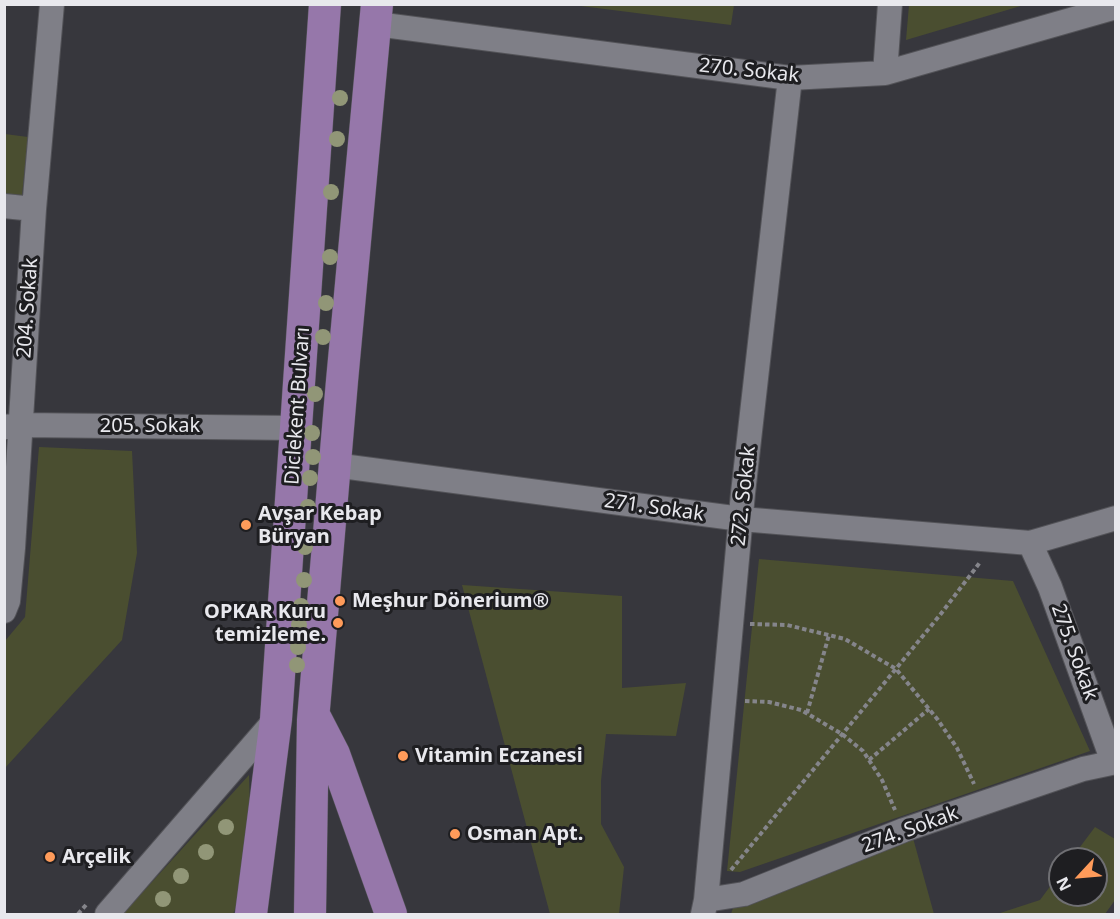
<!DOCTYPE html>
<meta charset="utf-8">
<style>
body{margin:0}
#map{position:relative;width:1120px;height:919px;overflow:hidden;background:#37373d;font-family:"Noto Sans",sans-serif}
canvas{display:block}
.frame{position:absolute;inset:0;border:6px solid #e8e8ed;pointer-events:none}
.north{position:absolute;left:1048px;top:847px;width:60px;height:60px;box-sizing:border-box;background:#1e1e21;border:2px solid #6f6f73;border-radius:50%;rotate:244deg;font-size:16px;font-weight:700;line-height:24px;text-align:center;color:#e8e8ed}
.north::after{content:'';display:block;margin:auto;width:21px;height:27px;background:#ff9b5a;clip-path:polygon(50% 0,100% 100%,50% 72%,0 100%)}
</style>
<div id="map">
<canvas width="1120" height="919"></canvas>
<div class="frame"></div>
<div class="north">N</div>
</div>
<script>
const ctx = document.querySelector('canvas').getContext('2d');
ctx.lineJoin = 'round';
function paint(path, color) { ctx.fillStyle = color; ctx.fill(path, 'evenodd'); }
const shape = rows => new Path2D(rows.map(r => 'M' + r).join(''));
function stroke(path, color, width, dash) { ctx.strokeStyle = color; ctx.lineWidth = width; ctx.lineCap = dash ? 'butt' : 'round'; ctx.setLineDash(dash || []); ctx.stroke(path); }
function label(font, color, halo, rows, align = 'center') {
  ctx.font = font + ' "Noto Sans",sans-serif'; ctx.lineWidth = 6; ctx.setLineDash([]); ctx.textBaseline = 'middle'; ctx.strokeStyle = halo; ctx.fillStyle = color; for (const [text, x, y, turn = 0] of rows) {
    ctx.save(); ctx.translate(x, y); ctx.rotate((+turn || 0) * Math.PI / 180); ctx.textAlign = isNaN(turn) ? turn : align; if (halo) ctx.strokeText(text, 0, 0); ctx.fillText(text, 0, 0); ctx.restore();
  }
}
const green = shape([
 [573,5,734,4,734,5,731,25],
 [909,5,909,4,1024,5,906,40],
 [5,134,28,137,22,195,5,194],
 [39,447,132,451,137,553,122,640,5,768,5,641,25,617],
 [759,559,1013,581,1090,751,740,872,727,871],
 [462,585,622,596,622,688,686,683,676,736,606,734,601,781,601,824,624,867,619,914,550,914],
 [249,775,250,814,238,902,233,914,123,914],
 [1095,827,1115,839,1115,900,1105,914,997,914,1040,900,1060,873,1060,895,1096,895,1096,859,1071,859],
 [913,838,934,914,731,914,734,905]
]);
const path = shape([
 [750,624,787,625,845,639,896,669,938,720,957,748,974,784],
 [745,701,769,702,801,710,842,734,863,751,882,780,895,810],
 [807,713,829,635],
 [869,760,929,709],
 [731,870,940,615,981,561],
 [78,914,86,905]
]);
const minor = shape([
 [376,24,790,78,885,73,1116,7],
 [885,73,890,4],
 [4,206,34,209],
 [5,427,21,425,296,428],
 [334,465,741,519,1030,543,1116,518],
 [1030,543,1050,587,1113,762],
 [4,611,8,601,13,548,34,209,52,4],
 [706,900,744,894,904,830,1083,769,1116,762],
 [107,914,276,719],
 [703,914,706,900,743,493,790,78]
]);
const major = shape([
 [316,719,334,754,391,914],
 [251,914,276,719,325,4],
 [310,914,313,720,342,381,377,4]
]);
const trees = [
 [340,98],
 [337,139],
 [331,192],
 [330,257],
 [326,303],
 [323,337],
 [315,394],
 [312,433],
 [313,457],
 [310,478],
 [308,507],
 [305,547],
 [304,580],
 [301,606],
 [299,625],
 [298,647],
 [297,665],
 [226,827],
 [206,852],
 [181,876],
 [163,899]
];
const markers = [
 [246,525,6,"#ff9b5a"],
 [340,601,6,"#ff9b5a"],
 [338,623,6,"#ff9b5a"],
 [403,756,6,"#ff9b5a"],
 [455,834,6,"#ff9b5a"],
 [50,857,6,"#ff9b5a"]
];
const streetNames = [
 ["270. Sokak",749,71,6],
 ["204. Sokak",28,308,-86],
 ["Diclekent Bulvarı",298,406,-86],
 ["205. Sokak",150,426],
 ["272. Sokak",744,496,-84],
 ["271. Sokak",654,508,8],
 ["275. Sokak",1074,652,70],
 ["274. Sokak",910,830,-20]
];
const poiNames = [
 ["Avşar Kebap",258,514],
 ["Büryan",258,537],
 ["Meşhur Dönerium®",352,601],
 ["OPKAR Kuru",326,612,"right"],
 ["temizleme.",326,635,"right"],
 ["Vitamin Eczanesi",415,756],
 ["Osman Apt.",467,834],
 ["Arçelik",62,857]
];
paint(green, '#4a4e30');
stroke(minor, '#535358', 26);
stroke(major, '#535358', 33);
stroke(path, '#85858b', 4, [4.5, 3]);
stroke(minor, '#7f7f87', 24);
stroke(major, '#9677aa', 32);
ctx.fillStyle = '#919677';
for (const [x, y] of trees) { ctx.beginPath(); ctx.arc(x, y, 8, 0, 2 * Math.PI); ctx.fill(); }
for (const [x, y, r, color] of markers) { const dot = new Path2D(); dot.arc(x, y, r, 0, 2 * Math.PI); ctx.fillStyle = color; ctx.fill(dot); stroke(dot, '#1e1e21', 2); }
label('20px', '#e8e8ed', '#1e1e21', streetNames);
label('bold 20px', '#e8e8ed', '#1e1e21', poiNames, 'left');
</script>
